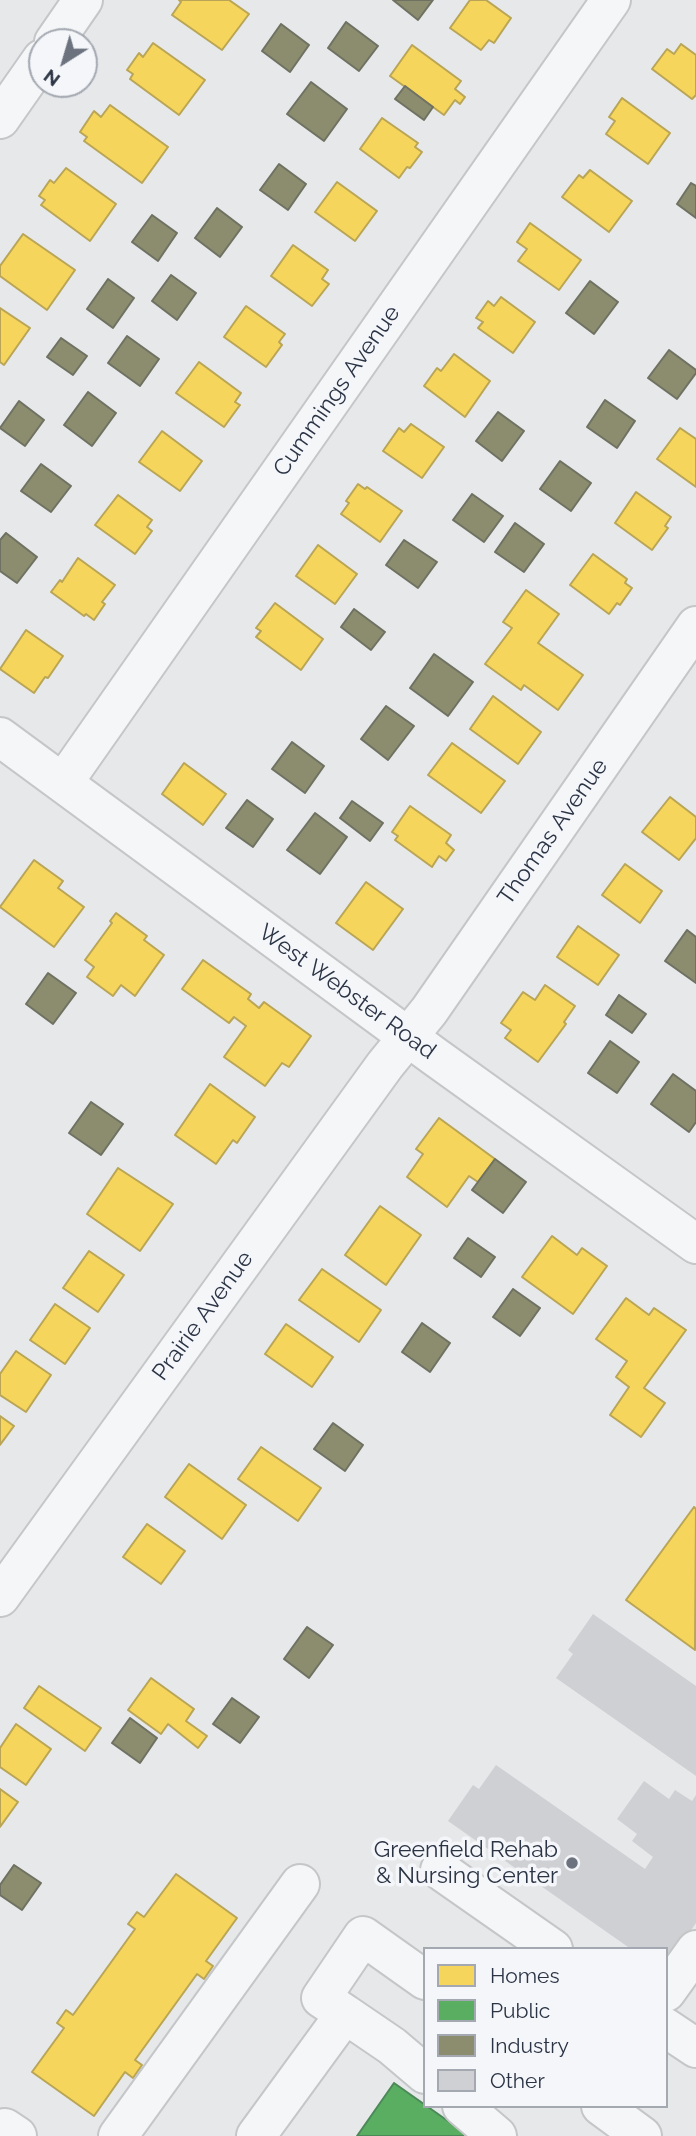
<!DOCTYPE html>
<style>
body{margin:0}
#map{position:relative;width:696px;height:2136px;overflow:hidden;background:#e6e8ea;font-family:Raleway,sans-serif}
canvas{display:block}
.legend{position:absolute;left:423px;top:1947px;width:245px;height:161px;box-sizing:border-box;background:#f4f6f9;border:2px solid #a4a8b1;margin:0;padding:9px 12px;list-style:none;font-size:21px;color:#2b3445}
.legend li{display:flex;align-items:center;gap:14px;height:35px}
.legend b{width:35px;border:2px solid #a4a8b1}
.north{position:absolute;left:28px;top:28px;width:70px;height:70px;box-sizing:border-box;background:#f4f6f9;border:2px solid #a4a8b1;border-radius:50%;rotate:217deg;font-size:19px;font-weight:700;line-height:28px;text-align:center;color:#2b3445}
.north::after{content:'';display:block;margin:auto;width:24px;height:32px;background:#6c737f;clip-path:polygon(50% 0,100% 100%,50% 72%,0 100%)}
</style>
<div id="map">
<canvas width="696" height="2136"></canvas>
<ul class="legend">
<li><b style="height:19px;background:#f6d55c"></b>Homes</li>
<li><b style="height:19px;background:#5aae61"></b>Public</li>
<li><b style="height:19px;background:#8c8c6e"></b>Industry</li>
<li><b style="height:19px;background:#ced0d3"></b>Other</li>
</ul>
<div class="north">N</div>
</div>
<script>
const ctx = document.querySelector('canvas').getContext('2d');
ctx.lineJoin = 'round';
function paint(path, color) { ctx.fillStyle = color; ctx.fill(path, 'evenodd'); }
const shape = rows => new Path2D(rows.map(r => 'M' + r).join(''));
function stroke(path, color, width, dash) { ctx.strokeStyle = color; ctx.lineWidth = width; ctx.lineCap = dash ? 'butt' : 'round'; ctx.setLineDash(dash || []); ctx.stroke(path); }
function label(font, color, halo, rows, align = 'center') {
  ctx.font = font + ' Raleway,sans-serif'; ctx.lineWidth = 7; ctx.setLineDash([]); ctx.textBaseline = 'middle'; ctx.strokeStyle = halo; ctx.fillStyle = color; for (const [text, x, y, turn = 0] of rows) {
    ctx.save(); ctx.translate(x, y); ctx.rotate((+turn || 0) * Math.PI / 180); ctx.textAlign = isNaN(turn) ? turn : align; if (halo) ctx.strokeText(text, 0, 0); ctx.fillText(text, 0, 0); ctx.restore();
  }
}
const homes = shape([
 [229,0,249,14,222,50,172,15,181,2,179,0,229,0],
 [470,0,486,0,511,18,494,43,489,40,481,50,450,28,470,0],
 [153,43,205,80,179,115,130,79,133,74,127,70,139,53,143,57,153,43],
 [681,44,696,55,696,95,692,99,652,69,667,49,674,54,681,44],
 [412,45,461,81,455,89,465,97,460,104,455,100,444,115,390,76,412,45],
 [622,98,670,133,648,164,606,134,615,121,609,117,622,98],
 [110,105,168,147,142,183,84,141,87,137,80,132,94,111,101,117,110,105],
 [382,118,418,143,415,147,422,152,410,168,407,167,399,178,360,149,382,118],
 [66,168,116,204,90,241,41,205,45,200,39,196,50,180,54,183,66,168],
 [590,170,632,201,609,232,562,197,579,175,583,178,590,170],
 [337,182,377,211,355,241,315,212,337,182],
 [530,223,581,260,559,290,518,261,527,249,517,242,530,223],
 [23,234,75,270,47,310,0,276,0,266,23,234],
 [293,245,328,270,322,279,329,284,312,306,271,276,293,245],
 [501,297,535,322,513,353,478,328,483,322,476,318,488,301,494,306,501,297],
 [246,306,285,334,279,342,282,345,266,367,224,337,246,306],
 [0,308,30,328,4,365,0,362,0,308],
 [454,354,490,381,465,417,424,386,437,368,441,371,454,354],
 [199,362,241,393,235,402,240,405,224,427,176,393,199,362],
 [411,424,444,447,422,478,383,451,399,428,404,432,411,424],
 [680,428,696,439,696,487,657,459,680,428],
 [162,431,202,461,180,491,139,462,162,431],
 [358,484,365,489,367,487,402,511,380,542,341,514,349,503,346,501,358,484],
 [636,492,671,517,665,526,668,528,652,550,615,523,636,492],
 [118,495,152,520,147,527,152,531,135,554,95,525,118,495],
 [318,545,357,574,335,604,296,576,318,545],
 [593,554,627,579,625,583,632,588,620,605,617,603,609,614,570,585,593,554],
 [78,558,115,585,102,602,105,604,94,620,86,614,84,616,51,592,60,580,62,582,78,558],
 [526,590,559,614,538,643,583,675,558,710,524,685,521,690,485,664,512,628,503,622,526,590],
 [275,603,323,639,301,670,256,637,261,631,256,628,275,603],
 [26,630,63,656,48,678,45,677,34,693,0,669,26,630],
 [493,696,541,732,518,764,470,729,493,696],
 [452,743,505,781,481,813,428,775,452,743],
 [184,763,226,794,203,825,162,794,184,763],
 [670,797,696,817,696,838,679,860,642,832,670,797],
 [410,806,451,835,446,843,454,850,446,861,439,856,432,867,395,840,398,836,392,832,410,806],
 [34,860,63,881,58,888,84,907,54,947,0,907,34,860],
 [625,864,662,891,640,923,602,895,625,864],
 [366,882,403,909,373,950,336,923,366,882],
 [116,913,147,936,144,940,164,955,135,996,121,985,113,996,87,977,94,967,85,960,112,923,110,921,116,913],
 [578,926,619,955,598,985,557,957,578,926],
 [203,960,251,994,248,999,259,1008,264,1002,311,1036,289,1067,282,1063,265,1086,224,1057,246,1026,234,1017,229,1023,182,989,203,960],
 [545,985,575,1006,564,1022,566,1024,538,1062,505,1038,511,1030,501,1023,523,992,535,1000,545,985],
 [210,1084,255,1117,237,1143,233,1140,216,1164,175,1135,210,1084],
 [439,1118,495,1159,478,1182,469,1176,447,1207,407,1177,423,1154,416,1149,439,1118],
 [118,1168,173,1204,140,1251,87,1214,118,1168],
 [380,1206,421,1235,386,1285,345,1255,380,1206],
 [552,1236,577,1255,582,1248,607,1266,573,1314,522,1277,552,1236],
 [89,1251,124,1275,98,1312,63,1288,89,1251],
 [322,1269,381,1310,359,1342,299,1300,322,1269],
 [626,1298,649,1315,654,1308,686,1330,644,1388,665,1403,641,1437,610,1415,629,1387,616,1377,627,1361,596,1339,626,1298],
 [55,1304,90,1328,65,1364,30,1340,55,1304],
 [286,1324,333,1357,312,1387,265,1354,286,1324],
 [16,1351,51,1375,26,1412,0,1395,0,1374,16,1351],
 [0,1416,14,1426,0,1445,0,1416],
 [261,1447,321,1488,298,1521,238,1479,261,1447],
 [189,1464,246,1505,222,1539,165,1497,189,1464],
 [694,1507,696,1509,695,1650,626,1600,694,1507],
 [147,1524,185,1551,161,1584,123,1557,147,1524],
 [151,1678,194,1709,186,1721,207,1736,198,1748,168,1724,161,1734,128,1710,151,1678],
 [39,1686,101,1728,85,1751,24,1708,39,1686],
 [16,1724,51,1749,26,1785,0,1767,0,1748,16,1724],
 [0,1789,18,1802,0,1827,0,1789],
 [176,1874,237,1918,206,1961,213,1966,204,1979,197,1974,135,2060,142,2065,133,2078,125,2072,94,2116,32,2072,64,2028,57,2023,66,2010,73,2015,135,1929,128,1924,137,1912,144,1917,176,1874]
]);
const public = shape([
 [394,2083,465,2133,463,2136,357,2136,394,2083]
]);
const industry = shape([
 [393,0,433,0,418,20,393,0],
 [346,22,378,46,359,71,328,48,346,22],
 [281,24,309,45,290,72,262,51,281,24],
 [311,82,347,109,324,141,287,114,311,82],
 [405,86,433,107,424,120,395,99,405,86],
 [279,164,306,184,288,210,260,190,279,164],
 [691,183,696,186,696,218,677,204,691,183],
 [217,208,242,227,220,257,195,238,217,208],
 [152,215,177,233,158,261,132,242,152,215],
 [171,275,196,293,177,320,152,301,171,275],
 [108,279,134,298,113,328,87,309,108,279],
 [590,281,618,302,594,334,566,313,590,281],
 [127,336,159,359,140,386,108,363,127,336],
 [61,338,87,356,73,375,47,357,61,338],
 [669,350,696,370,696,373,677,399,648,378,669,350],
 [88,392,116,413,92,446,64,425,88,392],
 [605,400,635,421,617,448,587,427,605,400],
 [19,401,44,420,25,446,0,428,19,401],
 [498,412,524,431,502,461,476,441,498,412],
 [560,461,591,483,571,511,540,489,560,461],
 [41,464,71,486,51,512,21,491,41,464],
 [472,494,503,516,484,542,453,520,472,494],
 [515,523,544,544,524,572,495,552,515,523],
 [6,533,37,557,17,583,0,571,0,540,6,533],
 [404,540,437,562,418,588,386,565,404,540],
 [354,609,385,632,371,650,341,627,354,609],
 [434,654,473,682,448,716,410,688,434,654],
 [386,706,414,726,388,760,361,739,386,706],
 [292,742,324,766,305,793,272,769,292,742],
 [247,800,273,819,253,847,226,828,247,800],
 [352,801,383,823,370,841,340,818,352,801],
 [315,813,347,837,320,874,287,850,315,813],
 [687,930,696,937,696,983,665,961,687,930],
 [48,973,76,993,53,1024,26,1004,48,973],
 [619,995,646,1014,632,1033,606,1015,619,995],
 [610,1041,639,1062,617,1093,588,1073,610,1041],
 [673,1074,696,1091,696,1122,689,1132,651,1104,673,1074],
 [91,1102,123,1124,101,1155,69,1133,91,1102],
 [495,1159,526,1182,503,1213,472,1190,495,1159],
 [468,1238,495,1257,481,1277,454,1258,468,1238],
 [513,1289,540,1308,520,1336,493,1317,513,1289],
 [422,1323,450,1343,430,1372,402,1352,422,1323],
 [333,1423,363,1445,345,1471,314,1449,333,1423],
 [307,1627,333,1645,309,1678,284,1659,307,1627],
 [232,1698,259,1717,240,1743,213,1724,232,1698],
 [130,1718,157,1738,140,1763,112,1743,130,1718],
 [14,1865,41,1883,22,1910,0,1895,0,1885,14,1865]
]);
const building = shape([
 [593,1614,696,1686,696,1776,556,1678,573,1654,568,1650],
 [496,1765,645,1869,653,1857,632,1841,637,1834,617,1819,644,1781,669,1799,675,1790,692,1801,696,1795,696,1923,666,1966,666,1949,631,1949,448,1821,473,1785,479,1789]
]);
const minor = shape([
 [54,42,83,0],
 [0,119,42,59],
 [0,737,434,1056,696,1244],
 [63,783,611,0],
 [0,1597,385,1065,429,1011,696,626],
 [440,1870,553,1949],
 [666,1992,696,1950],
 [345,2014,321,1998,363,1936,425,1980],
 [666,2028,696,2048],
 [462,2106,497,2136],
 [601,2106,642,2136],
 [0,2135,5,2128,17,2136],
 [118,2136,300,1884],
 [256,2136,345,2014,392,2046,425,2074]
]);
const markers = [
 [572,1863,7,"#6c737f"]
];
const streetNames = [
 ["Cummings Avenue",337,391,-55],
 ["Thomas Avenue",553,832,-55],
 ["West Webster Road",347,992,36],
 ["Prairie Avenue",203,1316,-54]
];
const poiNames = [
 ["Greenfield Rehab",558,1850],
 ["& Nursing Center",558,1876]
];
paint(homes, '#f6d55c');
stroke(homes, '#b9a555', 2);
paint(public, '#5aae61');
stroke(public, '#4c8959', 2);
paint(industry, '#8c8c6e');
stroke(industry, '#6f7262', 2);
paint(building, '#ced0d3');
stroke(minor, '#c4c6c8', 42);
stroke(minor, '#f5f6f7', 38);
for (const [x, y, r, color] of markers) { const dot = new Path2D(); dot.arc(x, y, r, 0, 2 * Math.PI); ctx.fillStyle = color; ctx.fill(dot); stroke(dot, '#f4f6f9', 2.5); }
label('23px', '#2b3445', '#f4f6f9', streetNames);
label('23px', '#2b3445', '#f4f6f9', poiNames, 'right');
</script>
